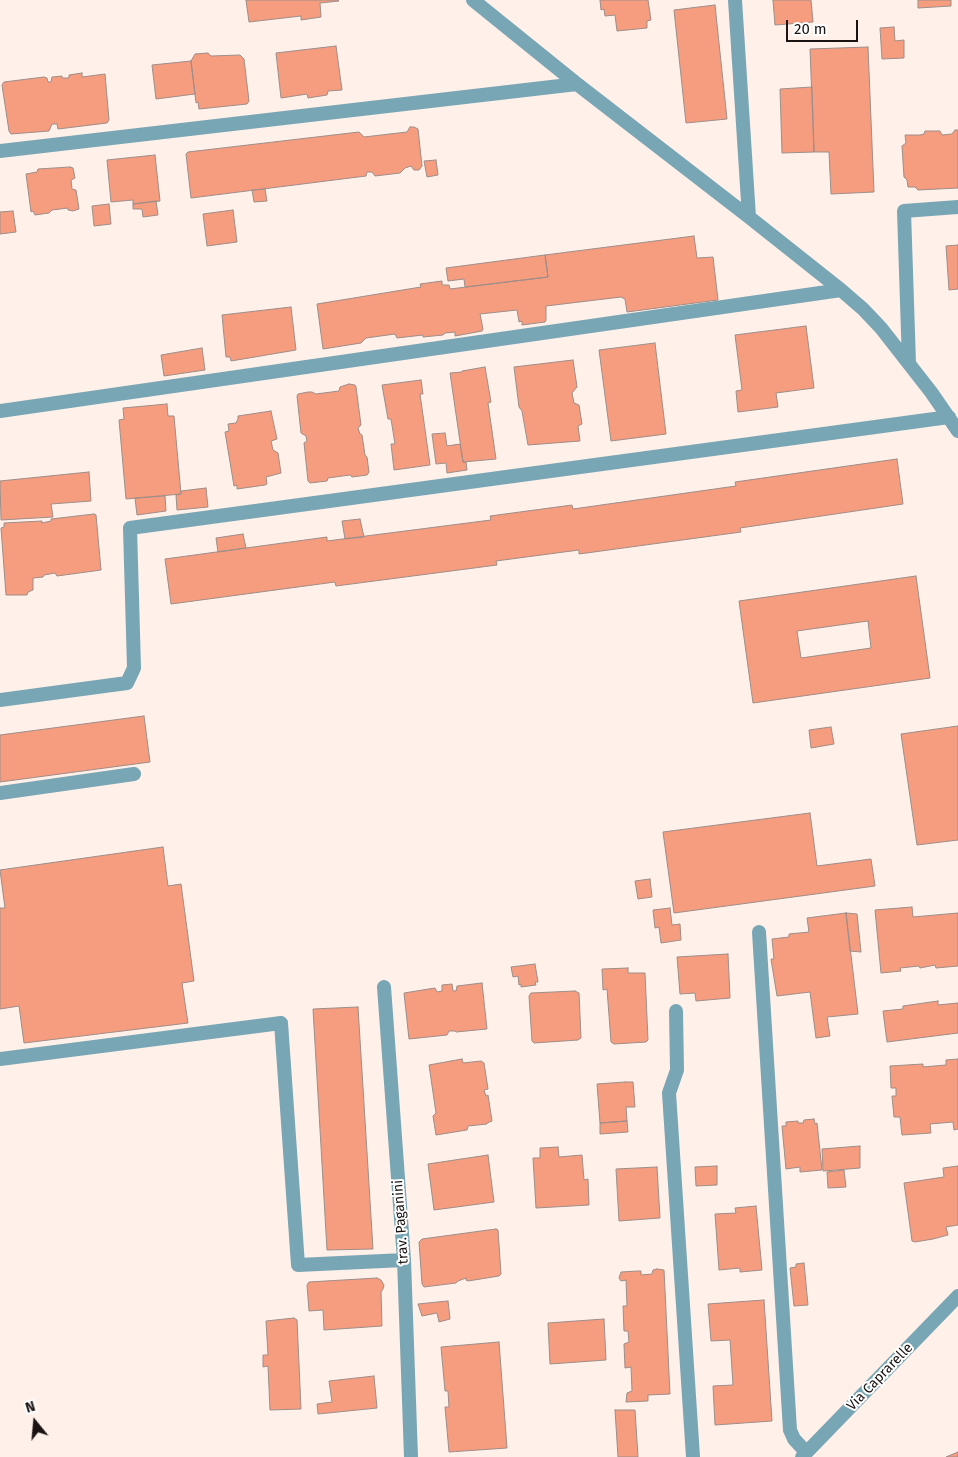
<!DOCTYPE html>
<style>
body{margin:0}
#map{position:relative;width:958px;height:1457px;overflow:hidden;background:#fff0ea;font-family:"Fira Sans",sans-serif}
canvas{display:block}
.north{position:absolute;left:10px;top:1397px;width:50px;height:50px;-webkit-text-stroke:4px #fff;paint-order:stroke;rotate:343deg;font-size:14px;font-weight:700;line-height:20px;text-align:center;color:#1a1311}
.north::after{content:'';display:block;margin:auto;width:18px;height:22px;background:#1a1311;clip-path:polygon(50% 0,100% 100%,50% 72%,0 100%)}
.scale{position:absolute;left:786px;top:20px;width:72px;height:22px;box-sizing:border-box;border:2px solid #1a1311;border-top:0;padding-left:6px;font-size:15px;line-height:18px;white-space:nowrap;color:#1a1311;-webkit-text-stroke:4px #fff;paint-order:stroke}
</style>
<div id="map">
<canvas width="958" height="1457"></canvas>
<div class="north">N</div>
<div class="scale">20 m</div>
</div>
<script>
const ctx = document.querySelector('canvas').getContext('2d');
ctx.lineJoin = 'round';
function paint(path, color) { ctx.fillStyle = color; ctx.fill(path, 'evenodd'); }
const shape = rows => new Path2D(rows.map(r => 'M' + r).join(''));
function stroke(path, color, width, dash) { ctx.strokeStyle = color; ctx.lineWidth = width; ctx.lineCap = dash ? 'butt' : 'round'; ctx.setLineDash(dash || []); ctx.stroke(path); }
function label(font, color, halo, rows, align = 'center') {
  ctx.font = font + ' "Fira Sans",sans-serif'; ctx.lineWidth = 4; ctx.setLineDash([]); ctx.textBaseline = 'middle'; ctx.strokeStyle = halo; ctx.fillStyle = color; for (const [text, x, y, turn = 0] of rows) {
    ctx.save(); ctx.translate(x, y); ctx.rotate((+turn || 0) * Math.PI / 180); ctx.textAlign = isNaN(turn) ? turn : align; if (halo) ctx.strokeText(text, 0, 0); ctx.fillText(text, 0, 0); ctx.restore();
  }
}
const building = shape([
 [246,0,338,0,339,1,320,3,321,17,301,20,301,16,249,22,246,0],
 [600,0,648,0,651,20,647,21,647,28,617,31,615,15,605,16,604,9,601,10,600,0],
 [773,0,811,0,813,22,775,25,773,0],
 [918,0,951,0,951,6,918,8,918,0],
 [715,5,727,119,686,123,674,10,715,5],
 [894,27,895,41,904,40,904,58,882,59,880,28,894,27],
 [336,46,342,90,328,91,327,95,308,98,307,94,281,98,276,53,336,46],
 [868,47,874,192,831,194,829,152,814,152,810,49,868,47],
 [208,53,211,56,240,55,244,59,249,101,247,104,199,109,198,102,196,103,191,61,195,54,208,53],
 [191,61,195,94,156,99,152,65,191,61],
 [82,73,82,77,105,74,109,120,107,123,58,129,57,124,52,124,49,131,11,134,9,131,2,85,4,82,44,77,47,78,48,82,51,82,52,77,62,76,62,78,69,78,69,75,82,73],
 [812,87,814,152,782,153,780,89,812,87],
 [410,127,414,127,418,129,422,166,419,170,414,170,411,166,405,168,400,173,375,176,372,172,367,172,366,176,191,198,186,154,188,152,359,132,364,137,407,132,410,127],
 [955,130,958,130,958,188,918,190,915,187,908,187,907,180,904,177,902,146,906,143,905,135,920,135,924,134,925,131,940,131,942,135,952,134,955,130],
 [155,155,160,201,133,204,133,200,111,202,107,160,155,155],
 [436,160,438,175,427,177,424,161,436,160],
 [70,167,73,168,75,178,71,180,72,189,76,190,79,209,73,211,68,210,68,208,52,210,49,213,35,215,33,211,31,212,26,174,37,172,38,169,70,167],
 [265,189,267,201,254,202,252,190,265,189],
 [156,201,158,215,143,217,142,209,133,209,133,204,156,201],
 [109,204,111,224,94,226,92,206,109,204],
 [233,210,237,242,207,246,203,214,233,210],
 [13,211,16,232,0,234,0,212,13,211],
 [694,236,697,258,713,257,718,300,627,312,625,299,621,297,546,306,546,320,545,322,522,325,522,321,519,322,517,310,480,314,483,329,482,331,455,336,455,332,445,333,443,335,423,337,423,335,397,338,395,334,366,338,361,343,323,349,317,304,421,287,420,284,442,281,442,285,449,285,450,289,548,277,545,255,694,236],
 [958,245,958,289,949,290,946,246,958,245],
 [545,255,548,277,465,287,464,279,448,281,446,268,545,255],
 [291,307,296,350,231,361,230,357,226,357,222,315,291,307],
 [806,326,814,388,776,393,778,407,738,412,736,391,742,390,735,335,806,326],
 [655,343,666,434,611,441,599,350,655,343],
 [202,348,205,370,164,376,161,355,202,348],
 [573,360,577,387,572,393,574,403,579,405,582,424,578,426,580,441,528,445,522,411,519,407,514,367,573,360],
 [485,367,491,402,488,403,496,459,463,462,450,373,462,372,462,371,485,367],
 [421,380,423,394,420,394,430,465,394,470,391,444,395,444,391,419,388,419,382,385,421,380],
 [349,384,355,385,356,387,361,425,358,428,360,434,362,435,365,455,367,457,369,472,367,475,352,477,350,475,328,478,327,481,310,483,308,481,304,443,307,441,306,436,301,433,297,396,298,394,308,392,312,392,316,394,339,391,340,387,349,384],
 [167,404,168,416,174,416,181,494,126,499,119,420,124,419,123,408,167,404],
 [271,411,277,439,271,441,273,450,278,453,281,473,266,477,267,484,265,485,237,489,237,485,234,486,225,432,229,431,228,424,236,423,238,419,238,416,271,411],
 [445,433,447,446,460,444,463,462,466,462,467,470,447,473,446,463,436,464,432,434,445,433],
 [897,459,903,504,740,528,741,532,579,554,579,550,496,561,497,565,336,586,335,582,171,604,165,559,327,537,327,541,491,520,490,516,572,505,573,509,736,486,735,482,897,459],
 [89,472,91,501,51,504,53,517,1,520,0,481,89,472],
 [206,488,208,507,177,510,176,495,181,494,181,491,206,488],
 [165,496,166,511,137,515,135,498,165,496],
 [94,514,96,515,101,570,57,576,55,573,44,575,43,577,33,578,33,590,28,592,27,595,6,595,1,528,4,527,4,523,42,521,42,523,51,521,51,519,94,514],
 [360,519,364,537,345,539,342,521,360,519],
 [243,534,246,548,218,552,216,538,243,534],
 [916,576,930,678,753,703,739,601,916,576],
 [868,621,871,648,801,658,797,631,868,621],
 [144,716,150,762,0,782,0,735,144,716],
 [958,726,958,840,917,845,901,734,958,726],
 [831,727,834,744,811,748,809,730,831,727],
 [810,813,817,866,871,859,875,886,674,913,663,832,810,813],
 [163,847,168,886,181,884,194,981,182,983,188,1023,24,1043,19,1006,0,1009,0,908,5,908,0,870,163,847],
 [650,879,652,897,638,899,635,881,650,879],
 [912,907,913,917,958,913,958,966,936,968,935,965,920,968,919,966,900,968,901,971,881,973,875,910,912,907],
 [670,908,672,925,680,924,681,940,661,943,659,927,655,928,653,910,670,908],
 [846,913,858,1014,827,1017,830,1036,816,1038,810,992,777,996,771,959,774,959,772,939,789,937,789,934,809,932,807,918,846,913],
 [846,913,857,914,861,952,850,951,846,913],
 [728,954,730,998,696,1001,695,993,680,994,677,957,728,954],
 [535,964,538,982,535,982,536,985,521,987,521,984,519,985,518,976,513,977,511,967,535,964],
 [628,968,628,973,645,973,648,1040,646,1042,614,1044,611,1042,607,989,603,990,602,969,628,968],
 [482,983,487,1029,456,1032,455,1031,449,1031,447,1035,409,1039,404,993,435,988,437,992,442,991,442,985,452,984,453,991,456,991,457,986,482,983],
 [575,991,579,993,581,1038,578,1040,534,1043,532,1041,529,996,531,993,575,991],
 [938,1001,938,1005,958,1003,958,1033,887,1042,883,1011,903,1009,903,1006,938,1001],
 [358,1007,373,1249,327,1250,313,1009,358,1007],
 [462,1059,463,1063,481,1061,484,1063,488,1089,484,1090,486,1096,488,1095,492,1121,487,1123,487,1124,468,1126,467,1130,436,1135,433,1116,436,1113,429,1065,462,1059],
 [958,1059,958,1129,954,1130,953,1122,930,1124,931,1133,902,1135,900,1117,894,1117,892,1096,896,1096,896,1088,891,1088,890,1066,923,1064,923,1067,946,1065,946,1060,958,1059],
 [625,1082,633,1082,635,1107,626,1107,627,1121,600,1123,597,1084,625,1082],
 [814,1119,815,1124,817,1123,822,1170,800,1172,800,1167,786,1169,782,1126,786,1126,786,1122,798,1121,798,1123,803,1123,804,1120,814,1119],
 [627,1121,628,1132,600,1134,600,1123,627,1121],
 [860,1146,860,1168,823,1171,822,1149,860,1146],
 [558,1147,559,1157,582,1155,584,1180,588,1179,589,1205,536,1208,533,1158,540,1158,540,1148,558,1147],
 [488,1155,494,1202,434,1210,428,1164,488,1155],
 [717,1166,717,1185,696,1186,695,1167,717,1166],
 [958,1166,958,1225,946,1227,948,1235,933,1239,915,1242,912,1241,904,1183,944,1177,943,1168,958,1166],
 [657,1167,660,1218,619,1221,616,1169,657,1167],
 [844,1170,846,1187,828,1188,827,1172,844,1170],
 [756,1206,762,1270,740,1272,740,1268,719,1270,715,1214,736,1213,735,1208,756,1206],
 [496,1229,498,1230,501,1274,499,1276,468,1281,466,1280,466,1278,458,1281,456,1283,424,1287,422,1284,419,1242,422,1239,496,1229],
 [804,1263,808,1305,794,1306,790,1268,796,1267,796,1264,804,1263],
 [657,1269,664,1270,670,1394,648,1395,648,1401,626,1402,627,1393,632,1391,631,1367,625,1368,624,1344,629,1342,628,1331,624,1331,623,1306,627,1306,626,1280,621,1281,619,1278,621,1272,638,1271,641,1271,641,1275,652,1274,653,1270,657,1269],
 [377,1278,381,1280,384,1285,383,1289,381,1292,382,1326,324,1330,323,1310,309,1311,307,1285,309,1282,377,1278],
 [764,1300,772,1421,715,1425,713,1386,733,1385,730,1340,711,1341,708,1304,764,1300],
 [448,1301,450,1319,439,1322,437,1313,422,1316,418,1304,448,1301],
 [294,1318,297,1320,301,1409,270,1410,268,1366,263,1367,263,1355,268,1355,266,1321,294,1318],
 [604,1319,606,1360,550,1364,548,1323,604,1319],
 [499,1342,507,1448,449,1452,445,1407,449,1407,448,1391,445,1391,441,1347,499,1342],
 [374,1376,377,1408,318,1414,317,1404,332,1402,329,1381,374,1376],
 [615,1410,635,1410,638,1457,618,1457,615,1410],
 [958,1452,958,1457,946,1457,958,1452]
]);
const minor = shape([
 [473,0,577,84,749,217,841,290,863,309,881,328,931,392,958,431],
 [735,0,749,217],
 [0,151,577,84],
 [909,363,904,211,958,207],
 [0,411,841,290],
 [0,700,127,683,134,668,130,528,949,417],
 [0,793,134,774],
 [759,932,790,1430,794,1439,806,1452],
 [384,987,404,1260,411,1457],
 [676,1011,677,1070,669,1093,693,1457],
 [0,1059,281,1023,298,1265,404,1260],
 [802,1457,958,1296]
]);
const streetNames = [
 ["trav. Paganini",401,1222,-94],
 ["Via Caprarelle",880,1377,-46]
];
paint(building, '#f69c7f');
stroke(building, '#9f8d88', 1);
stroke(minor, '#79a6b4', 14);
label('14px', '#1a1311', '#fff', streetNames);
</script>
